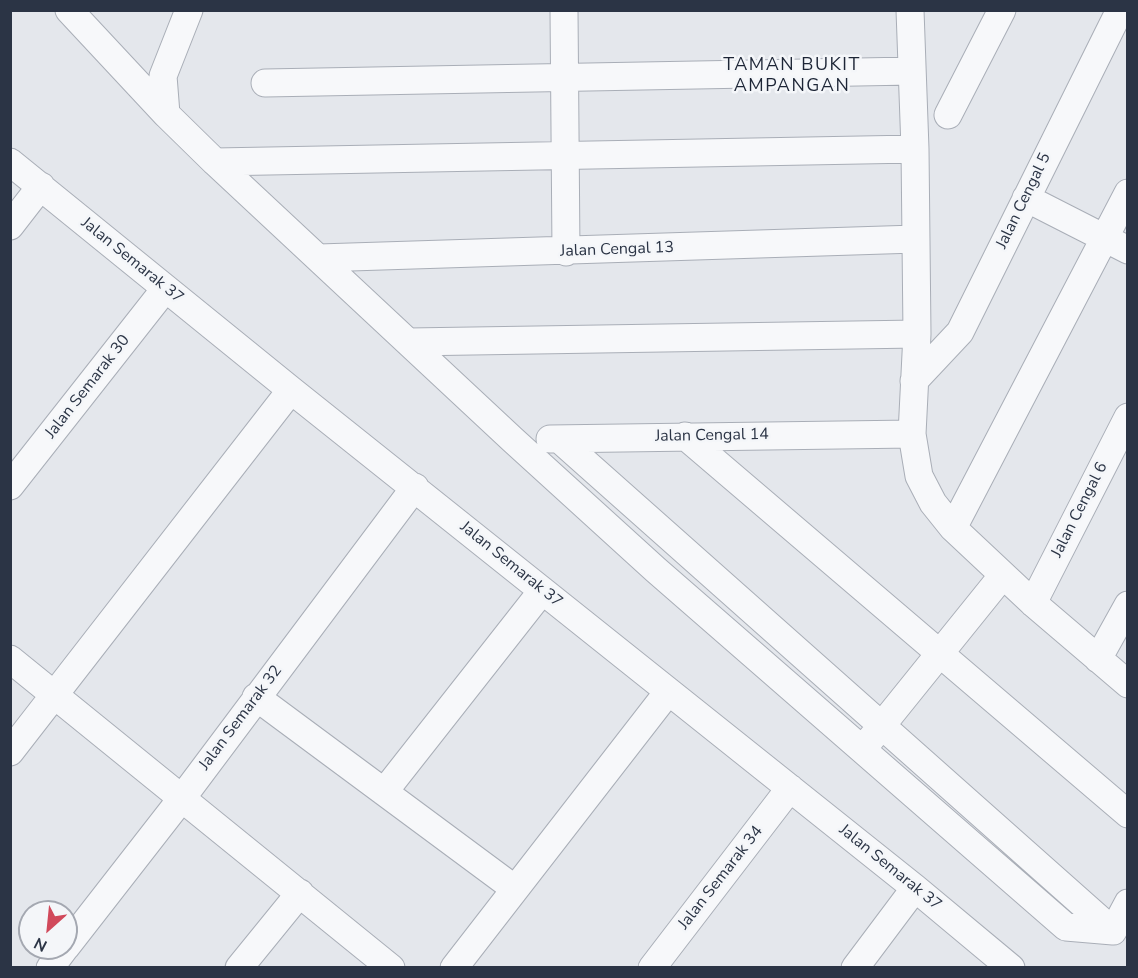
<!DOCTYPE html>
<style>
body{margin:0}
#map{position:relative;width:1138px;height:978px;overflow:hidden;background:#e4e7ec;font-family:"Nunito Sans",sans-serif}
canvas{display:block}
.frame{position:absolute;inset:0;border:12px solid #2b3445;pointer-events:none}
.north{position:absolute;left:18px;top:900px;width:60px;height:60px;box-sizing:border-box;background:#f4f6f9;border:2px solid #a4a8b1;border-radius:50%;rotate:207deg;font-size:16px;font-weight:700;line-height:24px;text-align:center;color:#2b3445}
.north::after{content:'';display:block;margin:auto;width:21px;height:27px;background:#d1495b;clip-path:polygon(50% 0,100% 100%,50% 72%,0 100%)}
</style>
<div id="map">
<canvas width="1138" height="978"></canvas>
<div class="frame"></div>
<div class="north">N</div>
</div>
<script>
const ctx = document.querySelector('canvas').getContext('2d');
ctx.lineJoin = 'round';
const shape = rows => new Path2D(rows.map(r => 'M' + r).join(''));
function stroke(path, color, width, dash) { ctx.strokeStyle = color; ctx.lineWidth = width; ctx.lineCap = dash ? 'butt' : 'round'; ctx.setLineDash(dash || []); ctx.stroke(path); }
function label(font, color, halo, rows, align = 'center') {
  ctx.font = font + ' "Nunito Sans",sans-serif'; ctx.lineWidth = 5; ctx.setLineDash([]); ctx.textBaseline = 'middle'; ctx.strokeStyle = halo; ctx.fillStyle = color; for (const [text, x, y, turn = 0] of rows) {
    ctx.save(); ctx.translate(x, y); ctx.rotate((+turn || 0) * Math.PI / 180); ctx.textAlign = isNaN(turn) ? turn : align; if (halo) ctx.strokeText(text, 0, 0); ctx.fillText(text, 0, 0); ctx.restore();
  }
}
const minor = shape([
 [69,10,166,114],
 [189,10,163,76,166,114,215,162,513,440,656,570,1066,927,1113,931,1128,903],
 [564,10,566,252],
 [910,10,915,149,917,334,912,434,919,476,933,503,953,528,1033,603,1128,684],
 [265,83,912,71],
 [948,115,1002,10],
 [10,162,291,390,915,888,1011,968],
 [215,162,915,149],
 [1026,198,1128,250],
 [10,226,41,186],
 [319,258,916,239],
 [409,342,917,334],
 [914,381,960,332,1120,10],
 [685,436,1128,814],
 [550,439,912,434],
 [559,439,1113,931],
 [10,486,165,289],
 [953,528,1128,193],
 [1033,603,1128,417],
 [10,659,391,968],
 [1098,659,1128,605],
 [256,697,515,889],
 [870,740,1003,575],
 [10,752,291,390],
 [384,792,542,591],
 [66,947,182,798,415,487],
 [50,968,65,948],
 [239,968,300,893],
 [454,968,668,692],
 [652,968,790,788],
 [855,968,915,888]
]);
const streetNames = [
 ["Jalan Cengal 5",1024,201,-64],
 ["Jalan Cengal 13",617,250,-2],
 ["Jalan Semarak 37",132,261,39],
 ["Jalan Semarak 30",88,387,-52],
 ["Jalan Cengal 14",712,436,-1],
 ["Jalan Cengal 6",1080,510,-63],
 ["Jalan Semarak 37",511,565,39],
 ["Jalan Semarak 32",241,718,-53],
 ["Jalan Semarak 37",890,868,39],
 ["Jalan Semarak 34",721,878,-52]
];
const neighbourhoodNames = [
 ["TAMAN BUKIT",792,66],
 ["AMPANGAN",792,87]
];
stroke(minor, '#a9aeb7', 29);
stroke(minor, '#f7f8fa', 27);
label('16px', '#2b3445', '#f4f6f9', streetNames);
ctx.letterSpacing = '1.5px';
label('18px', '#1d2536', '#f4f6f9', neighbourhoodNames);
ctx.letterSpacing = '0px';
</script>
